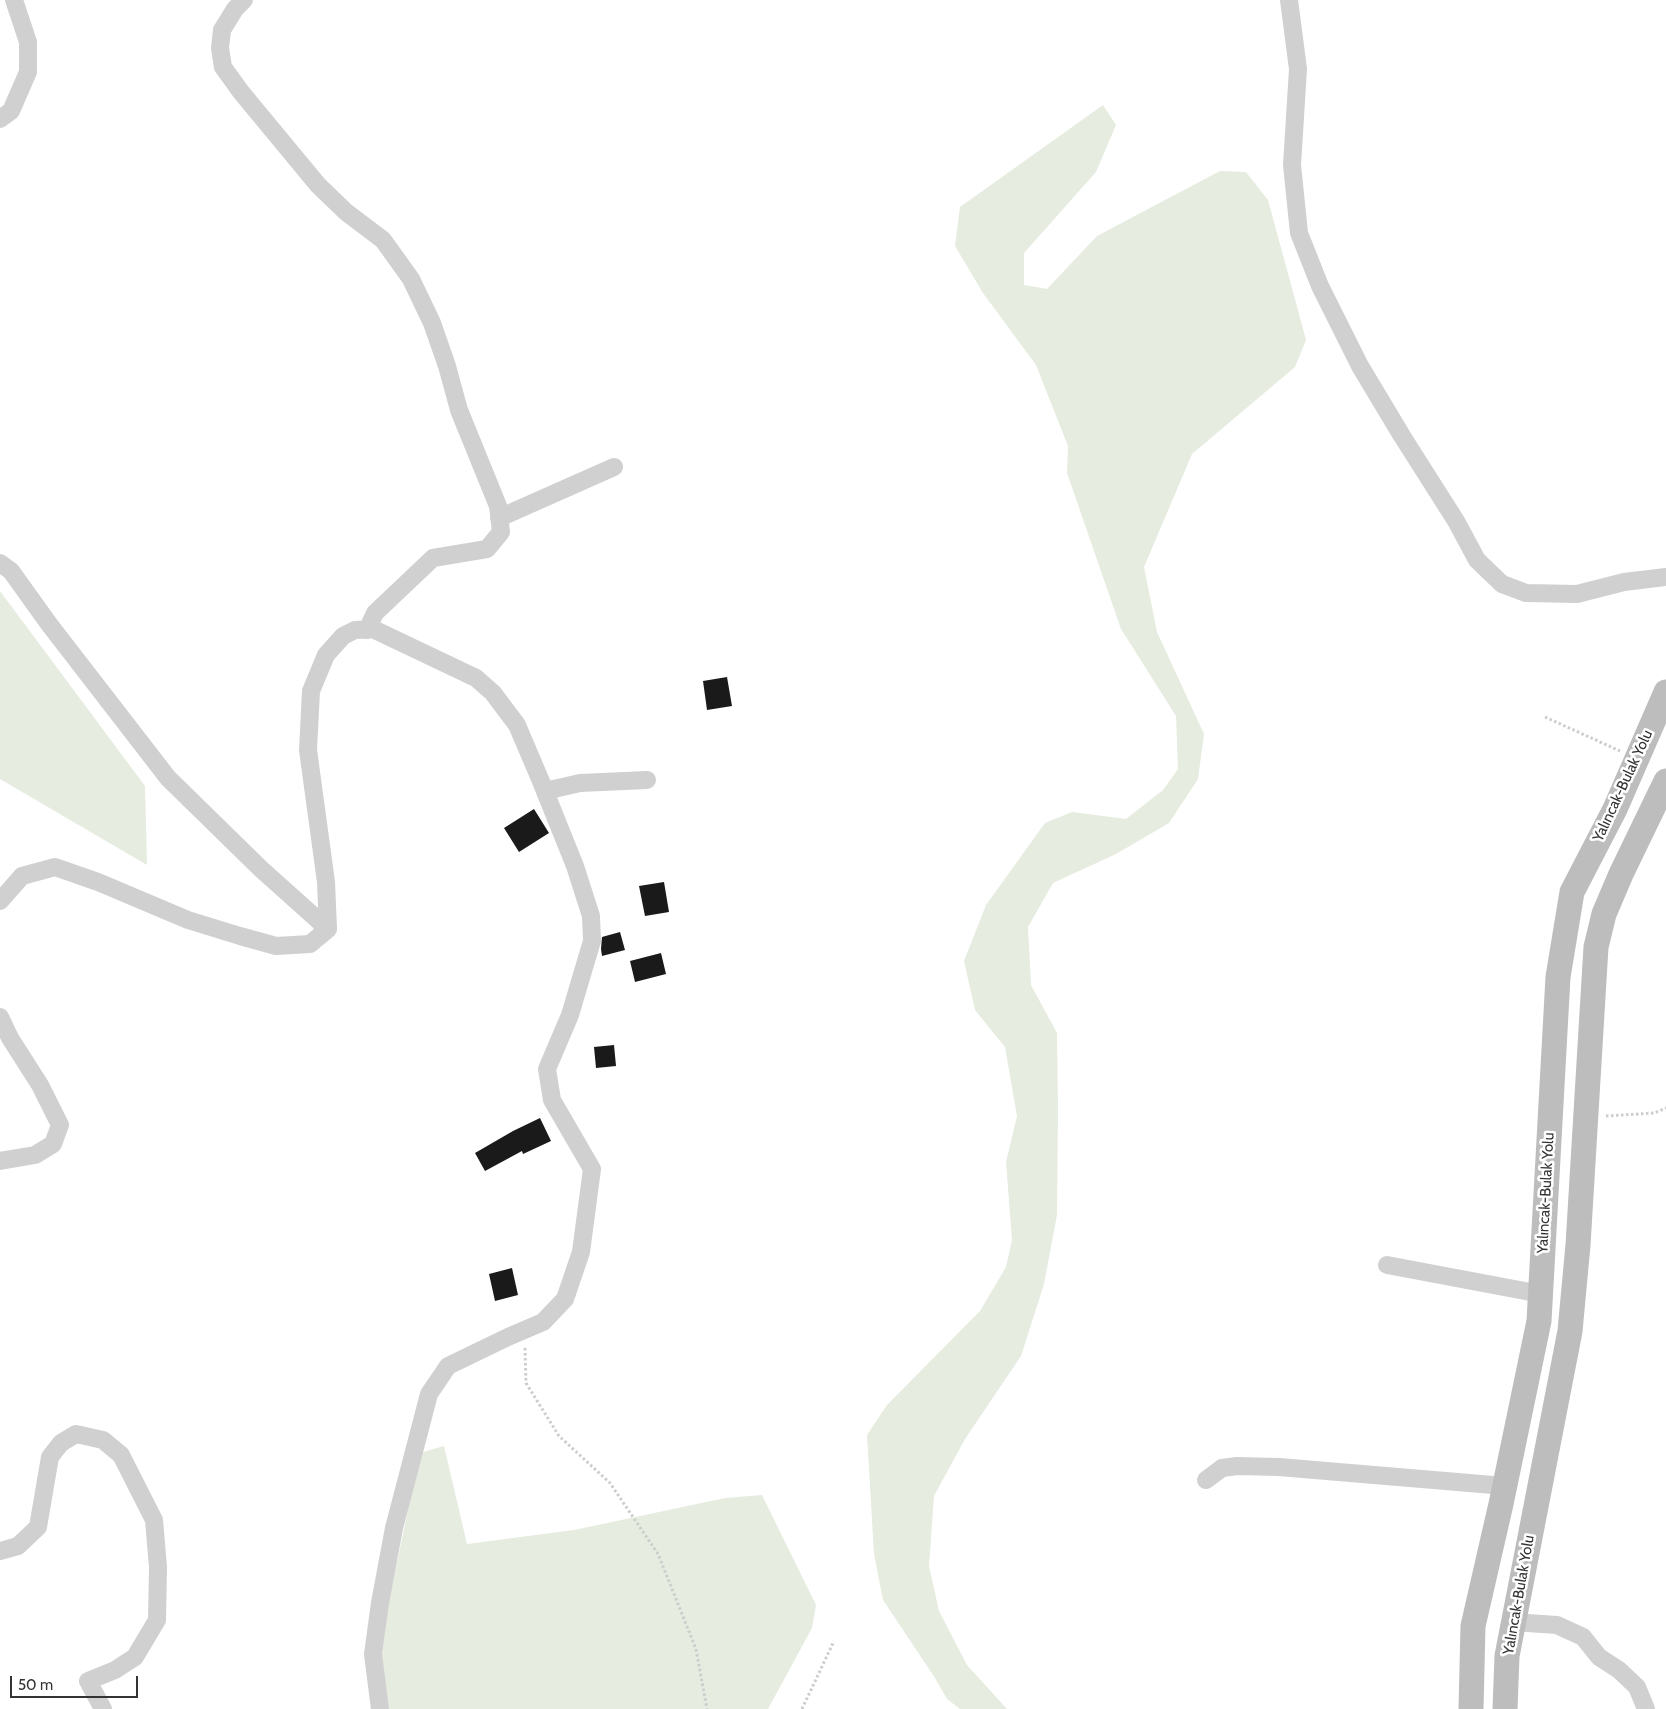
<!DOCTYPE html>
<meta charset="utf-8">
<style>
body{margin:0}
#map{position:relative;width:1666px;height:1709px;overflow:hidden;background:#fff;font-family:Cabin,sans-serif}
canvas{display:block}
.scale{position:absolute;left:10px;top:1676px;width:128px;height:22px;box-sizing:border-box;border:2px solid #333;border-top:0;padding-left:6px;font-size:15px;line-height:18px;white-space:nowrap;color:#333;-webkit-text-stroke:4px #fff;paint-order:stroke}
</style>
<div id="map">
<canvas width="1666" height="1709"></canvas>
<div class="scale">50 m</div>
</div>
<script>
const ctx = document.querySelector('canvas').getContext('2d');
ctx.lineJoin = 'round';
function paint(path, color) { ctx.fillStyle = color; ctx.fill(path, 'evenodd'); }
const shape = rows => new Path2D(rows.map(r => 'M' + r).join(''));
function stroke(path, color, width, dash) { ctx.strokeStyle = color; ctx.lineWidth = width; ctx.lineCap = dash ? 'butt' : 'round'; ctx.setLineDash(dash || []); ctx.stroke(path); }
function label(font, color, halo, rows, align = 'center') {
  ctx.font = font + ' Cabin,sans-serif'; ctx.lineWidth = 5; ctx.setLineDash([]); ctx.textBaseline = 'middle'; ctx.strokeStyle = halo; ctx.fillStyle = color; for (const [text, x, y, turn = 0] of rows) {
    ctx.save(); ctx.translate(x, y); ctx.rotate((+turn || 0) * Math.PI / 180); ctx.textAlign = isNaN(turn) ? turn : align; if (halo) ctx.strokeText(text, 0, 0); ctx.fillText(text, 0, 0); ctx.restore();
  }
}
const green = shape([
 [1103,105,1116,125,1096,172,1024,253,1024,285,1047,289,1097,236,1220,171,1246,172,1268,200,1306,340,1295,367,1192,454,1144,567,1157,632,1204,734,1198,779,1169,823,1116,854,1053,883,1028,927,1031,985,1057,1033,1058,1110,1057,1215,1044,1284,1021,1356,965,1439,934,1496,929,1566,939,1611,967,1665,1007,1709,960,1709,947,1699,935,1678,883,1600,874,1554,867,1435,887,1405,980,1311,1006,1267,1012,1240,1006,1162,1017,1116,1005,1047,975,1010,964,961,986,905,1045,823,1072,812,1126,819,1163,790,1178,769,1176,716,1121,629,1067,473,1068,446,1036,365,983,293,955,246,960,207],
 [0,591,145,786,147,865,0,779],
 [444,1446,467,1544,574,1530,725,1498,762,1495,816,1605,812,1628,768,1709,389,1709,382,1656,388,1605,420,1453]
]);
const building = shape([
 [727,677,732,706,707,710,703,681],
 [534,809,549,833,519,852,504,828],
 [664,882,669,912,645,916,639,886],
 [620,932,625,950,602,956,601,949,602,937],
 [661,953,666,974,635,982,630,961],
 [614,1045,616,1066,596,1068,594,1047],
 [540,1118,551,1141,523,1154,522,1151,485,1171,475,1153,513,1131],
 [512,1268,518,1295,495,1301,489,1274]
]);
const path = shape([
 [1545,717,1620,751],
 [1606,1116,1654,1113,1666,1108],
 [525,1348,526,1383,559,1436,610,1483,658,1554,696,1649,707,1709],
 [802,1709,834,1641]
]);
const minor = shape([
 [244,0,235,9,222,30,220,48,223,67,241,92,318,185,346,212,383,240,411,279,432,323,447,366,459,410,498,506,501,532,487,549,433,558,375,613,367,630],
 [1289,0,1298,69,1292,165,1299,233,1320,286,1360,366,1402,436,1456,521,1477,560,1502,584,1526,593,1577,594,1624,582,1666,577],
 [0,119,11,111,28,72,28,42,14,0],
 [499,518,614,467],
 [0,563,11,571,49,624,168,778,261,869,328,929],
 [545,791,580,783,647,780],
 [0,901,22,876,55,867,98,882,188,920,240,936,276,946,310,944,328,929,326,882,308,750,311,691,326,655,343,636,355,630,373,629,476,678,493,693,517,725,540,779,575,866,591,916,592,941,570,1015,547,1069,552,1100,592,1169,581,1252,565,1299,543,1322,508,1337,448,1366,429,1394,394,1528,380,1603,373,1654,380,1709],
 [0,1017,10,1038,40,1085,60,1125,53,1144,35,1155,0,1161],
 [1387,1265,1541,1294],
 [1206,1480,1222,1468,1237,1466,1279,1467,1505,1486],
 [0,1551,18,1546,38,1527,50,1457,61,1443,76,1434,103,1440,121,1455,154,1520,158,1567,157,1620,135,1657,115,1670,88,1681,103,1709],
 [1513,1622,1557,1625,1583,1637,1599,1657,1619,1670,1637,1687,1646,1709]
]);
const secondary = shape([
 [1471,1709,1473,1626,1501,1504,1539,1321,1558,977,1572,892,1615,809,1666,692],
 [1505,1709,1507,1656,1570,1331,1578,1245,1596,947,1604,914,1621,874,1666,781]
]);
const streetNames = [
 ["Yalıncak-Bulak Yolu",1623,786,-65],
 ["Yalıncak-Bulak Yolu",1546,1193,-87],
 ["Yalıncak-Bulak Yolu",1519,1595,-80]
];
paint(green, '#e6ecdf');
paint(building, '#1a1a1a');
stroke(path, '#cdcdcd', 3, [2.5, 2.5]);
stroke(minor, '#d0d0d0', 18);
stroke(secondary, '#bdbdbd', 25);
label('15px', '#333', '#fff', streetNames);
</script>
